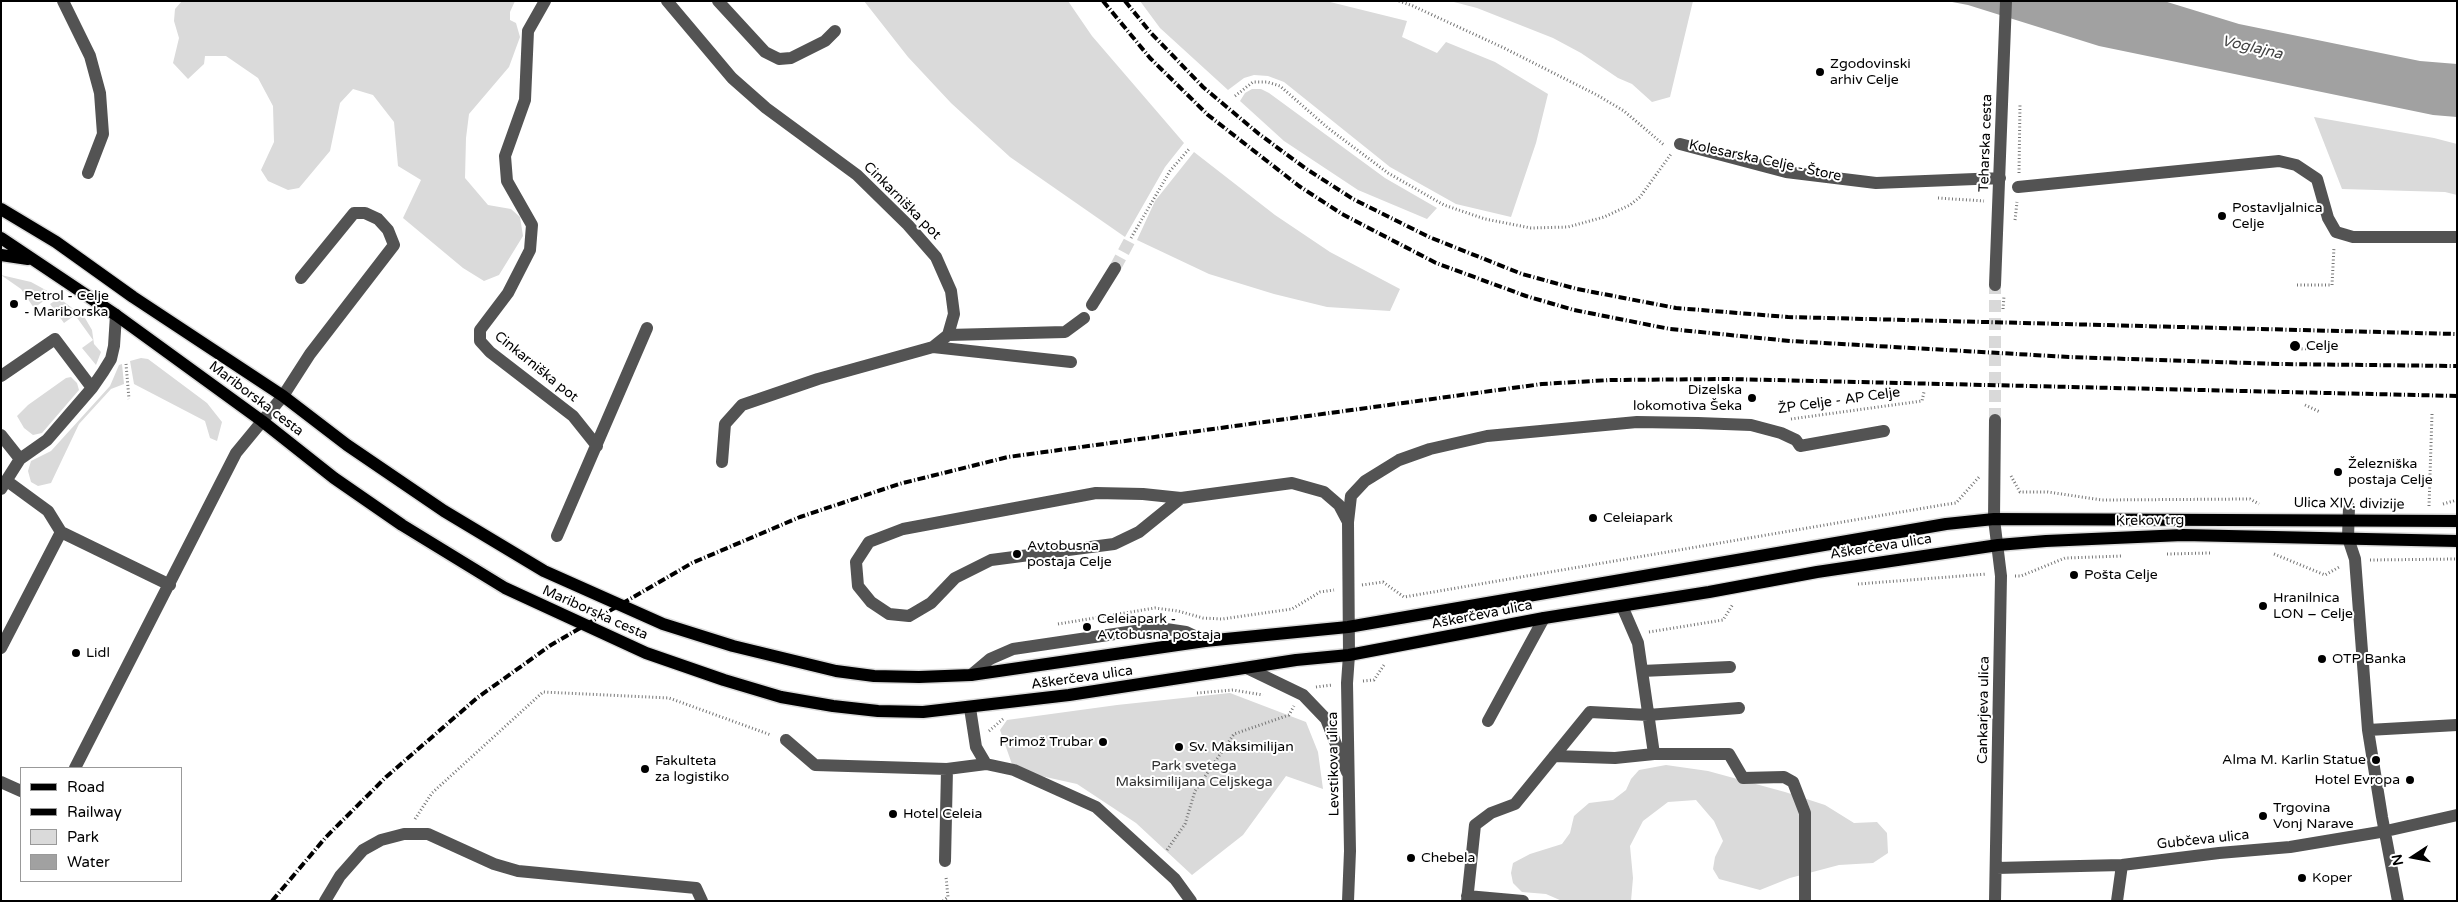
<!DOCTYPE html>
<meta charset="utf-8">
<style>
body{margin:0}
#map{position:relative;width:2458px;height:902px;overflow:hidden;background:#fff;font-family:"Varela Round",sans-serif}
canvas{display:block}
.frame{position:absolute;inset:0;border:2px solid #000;pointer-events:none}
.legend{position:absolute;left:20px;top:767px;width:162px;height:115px;box-sizing:border-box;background:#fff;border:1px solid #999;margin:0;padding:6px 9px;list-style:none;font-size:15px;color:#000}
.legend li{display:flex;align-items:center;gap:10px;height:25px}
.legend b{width:25px;border:1px solid #999}
.north{position:absolute;left:2388px;top:832px;width:50px;height:50px;-webkit-text-stroke:4px #fff;paint-order:stroke;rotate:259deg;font-size:14px;font-weight:700;line-height:20px;text-align:center;color:#000}
.north::after{content:'';display:block;margin:auto;width:18px;height:22px;background:#000;clip-path:polygon(50% 0,100% 100%,50% 72%,0 100%)}
</style>
<div id="map">
<canvas width="2458" height="902"></canvas>
<div class="frame"></div>
<ul class="legend">
<li><b style="height:6px;background:#000"></b>Road</li>
<li><b style="height:6px;background:#000"></b>Railway</li>
<li><b style="height:14px;background:#dadada"></b>Park</li>
<li><b style="height:14px;background:#a1a1a1"></b>Water</li>
</ul>
<div class="north">N</div>
</div>
<script>
const ctx = document.querySelector('canvas').getContext('2d');
ctx.lineJoin = 'round';
function paint(path, color) { ctx.fillStyle = color; ctx.fill(path, 'evenodd'); }
const shape = rows => new Path2D(rows.map(r => 'M' + r).join(''));
function stroke(path, color, width, dash) { ctx.strokeStyle = color; ctx.lineWidth = width; ctx.lineCap = dash ? 'butt' : 'round'; ctx.setLineDash(dash || []); ctx.stroke(path); }
function label(font, color, halo, rows, align = 'center') {
  ctx.font = font + ' "Varela Round",sans-serif'; ctx.lineWidth = 4; ctx.setLineDash([]); ctx.textBaseline = 'middle'; ctx.strokeStyle = halo; ctx.fillStyle = color; for (const [text, x, y, turn = 0] of rows) {
    ctx.save(); ctx.translate(x, y); ctx.rotate((+turn || 0) * Math.PI / 180); ctx.textAlign = isNaN(turn) ? turn : align; if (halo) ctx.strokeText(text, 0, 0); ctx.fillText(text, 0, 0); ctx.restore();
  }
}
const green = shape([
 [182,1,515,1,510,12,510,20,516,23,520,37,509,67,469,114,466,138,465,178,488,205,511,209,520,217,523,236,499,275,484,281,463,268,403,218,421,180,398,166,394,122,373,95,353,89,340,103,330,151,299,188,288,190,268,181,261,170,274,142,273,106,258,78,226,56,205,56,204,64,188,79,173,63,179,38,174,21,175,9],
 [864,1,1068,1,1092,36,1184,143,1165,167,1125,237,1010,157,951,103,908,57],
 [1140,1,1326,1,1407,21,1402,37,1437,53,1446,42,1495,62,1548,94,1536,143,1511,217,1456,204,1390,167,1284,82,1268,76,1254,75,1244,78,1228,90,1160,28],
 [1450,1,1693,1,1670,97,1652,102,1632,84,1618,78,1581,53,1553,38,1477,8],
 [1252,89,1261,89,1269,93,1385,178,1437,208,1427,219,1358,190,1284,141,1240,101,1245,93],
 [2314,117,2434,138,2457,144,2457,195,2445,192,2342,189],
 [1194,152,1275,215,1330,252,1400,289,1390,311,1327,307,1274,294,1209,274,1137,240,1155,201],
 [1,275,31,282,53,294,34,308,21,289],
 [59,298,85,318,92,330,94,344,101,352,96,365,82,348,93,340,75,315,64,323,50,304],
 [141,358,148,359,207,403,222,422,217,441,210,438,205,421,134,384,130,361],
 [122,364,124,384,111,389,79,424,51,483,38,486,31,482,28,471,31,461,51,451,110,386,119,365],
 [71,377,77,383,79,390,42,433,33,435,24,428,17,416,28,405,66,378],
 [1230,693,1306,722,1318,752,1323,789,1286,776,1243,835,1192,875,1136,823,1077,784,1014,770,1000,730,1007,720,1117,705],
 [1666,765,1708,771,1785,792,1825,805,1854,823,1877,822,1887,833,1888,853,1873,863,1839,865,1790,878,1760,890,1719,879,1713,869,1715,857,1723,841,1714,821,1696,800,1668,802,1643,821,1630,846,1633,878,1631,901,1562,901,1546,894,1522,892,1513,883,1511,873,1513,863,1530,854,1562,844,1570,833,1574,816,1589,803,1613,800,1626,790,1631,779,1639,770]
]);
const water = shape([
 [1947,1,2164,1,2239,24,2420,61,2457,64,2457,117,2433,115,2099,46,1968,5]
]);
const minorTunnel = shape([
 [1115,268,1131,238],
 [1995,420,1995,285]
]);
const path = shape([
 [1399,1,1413,6,1504,48,1597,95,1624,111,1664,145],
 [1235,96,1253,82,1267,82,1280,86,1328,128,1388,173,1444,205,1485,219,1531,228,1568,227,1604,217,1630,205,1640,197,1671,154],
 [2019,173,2020,104],
 [1938,198,1984,201],
 [2015,220,2017,202],
 [1131,238,1170,171,1189,149],
 [2297,285,2332,285,2334,247],
 [2003,309,2004,296],
 [2298,349,2332,348],
 [126,364,129,399],
 [2305,405,2320,412],
 [1791,419,1922,401,1924,392],
 [2011,476,2020,492,2048,492,2102,500,2250,499,2259,504],
 [2443,504,2457,500],
 [2429,506,2432,414],
 [2167,554,2210,553],
 [2274,554,2325,575,2341,566],
 [2370,560,2457,559],
 [2015,576,2021,576,2065,558,2121,556],
 [1858,584,1987,574],
 [1362,585,1383,582,1404,597,1942,505,1956,503,1979,477],
 [1058,624,1155,608,1178,611,1203,618,1222,619,1292,609,1320,592,1334,590],
 [1649,632,1723,620,1733,604],
 [1363,681,1374,680,1384,665],
 [1316,687,1332,685],
 [1197,693,1233,690,1263,695],
 [989,731,1003,719],
 [415,819,432,793,543,692,669,698,771,735],
 [1167,850,1185,824,1195,791,1234,734,1289,715,1294,706],
 [943,901,948,897,946,877]
]);
const minor = shape([
 [63,1,90,56,100,93,103,134,88,173],
 [545,1,528,31,525,100,505,156,507,181,532,225,530,250,508,293,480,330,480,341,490,352,573,416,597,446],
 [667,1,732,78,766,108,857,175,908,225,936,257,951,291,954,314,948,335,933,347,818,379,742,405,725,424,722,462],
 [718,1,765,52,779,59,791,58,825,41,835,31],
 [1680,144,1786,172,1876,183,2000,178],
 [2018,187,2279,161,2296,165,2317,179,2328,218,2336,232,2353,237,2457,237],
 [1995,285,2006,1],
 [1092,305,1115,268],
 [948,335,1065,332,1084,318],
 [933,347,1071,362],
 [1,376,55,339,92,388],
 [1995,420,1994,519,2001,576,1995,901],
 [1,435,20,459],
 [7,481,48,511,61,532,170,585],
 [1,489,20,459,47,440,92,388,103,372,111,359,114,346,116,315],
 [1181,498,1139,532,1114,544,991,560,955,578,931,603,909,616,889,614,871,602,858,586,856,562,869,542,903,529,1096,493,1143,494,1181,498,1292,483,1324,492,1339,505,1348,522],
 [2349,507,2348,538,2355,559,2368,730,2382,817,2398,901],
 [557,536,647,328],
 [1622,606,1638,643,1654,754,1729,754,1743,778,1784,777,1793,782,1805,813,1805,901],
 [1,648,61,532],
 [1247,668,1303,695,1326,719,1347,772],
 [1642,671,1730,667],
 [971,675,990,659,1013,649,1135,631,1166,629,1186,632,1205,641],
 [970,708,976,747,986,764,1014,770,1096,807,1175,879,1191,901],
 [1488,721,1544,618],
 [2368,730,2457,725],
 [786,740,815,765,947,769,986,764],
 [1554,756,1615,758,1654,754],
 [75,768,236,453,283,396,310,354,394,245,388,230,378,219,365,213,354,213,301,278],
 [1,782,21,791],
 [945,861,947,769],
 [1996,868,2122,865,2219,853,2290,847,2386,831,2457,815],
 [1467,896,1523,901],
 [325,901,340,876,363,850,381,840,404,834,428,834,494,864,518,871,696,888,702,901],
 [1348,901,1350,851,1347,683,1349,655,1348,522,1351,496,1365,481,1399,460,1430,449,1487,436,1637,422,1698,423,1751,425,1781,433,1796,440,1800,446,1884,431],
 [1467,901,1475,825,1491,813,1515,804,1590,712,1648,715,1739,708],
 [2117,901,2122,865]
]);
const major = shape([
 [1,209,56,242,133,297,283,396,347,445,444,511,544,571,663,624,733,646,836,671,874,676,919,677,971,675,1205,641,1348,627,1946,524,1994,519,2457,521],
 [1,238,116,315,262,421,334,478,402,525,505,588,646,653,724,680,781,697,833,706,878,711,923,712,1069,695,1296,660,1349,655,1544,618,1709,592,1817,572,1998,545,2046,541,2183,535,2457,541],
 [1,255,28,259]
]);
const rail = shape([
 [1103,1,1150,58,1208,115,1299,186,1342,214,1436,263,1526,296,1574,310,1670,329,1790,341,2069,357,2278,364,2457,366],
 [1125,1,1151,33,1203,87,1259,134,1305,168,1353,199,1429,237,1522,274,1577,289,1676,308,1788,317,2457,334],
 [272,901,326,837,386,777,477,698,551,645,692,563,800,517,899,484,1008,457,1542,384,1610,380,1730,379,2457,396]
]);
const markers = [
 [1820,72,5,"#000"],
 [2222,216,5,"#000"],
 [14,304,5,"#000"],
 [2295,346,6,"#000"],
 [1752,398,5,"#000"],
 [2338,472,5,"#000"],
 [1593,518,5,"#000"],
 [1017,554,5,"#000"],
 [2074,575,5,"#000"],
 [2263,606,5,"#000"],
 [1087,627,5,"#000"],
 [76,653,5,"#000"],
 [2322,659,5,"#000"],
 [1103,742,5,"#000"],
 [1179,747,5,"#000"],
 [2376,760,5,"#000"],
 [645,769,5,"#000"],
 [2410,780,5,"#000"],
 [893,814,5,"#000"],
 [2263,816,5,"#000"],
 [1411,858,5,"#000"],
 [2302,878,5,"#000"]
];
const poiNames = [
 ["Zgodovinski",1830,64],
 ["arhiv Celje",1830,80],
 ["Postavljalnica",2232,208],
 ["Celje",2232,224],
 ["Petrol - Celje",24,296],
 ["- Mariborska",24,312],
 ["Celje",2306,346],
 ["Dizelska",1742,390,"right"],
 ["lokomotiva Šeka",1742,406,"right"],
 ["Železniška",2348,464],
 ["postaja Celje",2348,480],
 ["Celeiapark",1603,518],
 ["Avtobusna",1027,546],
 ["postaja Celje",1027,562],
 ["Pošta Celje",2084,575],
 ["Hranilnica",2273,598],
 ["LON – Celje",2273,614],
 ["Celeiapark -",1097,619],
 ["Avtobusna postaja",1097,635],
 ["Lidl",86,653],
 ["OTP Banka",2332,659],
 ["Primož Trubar",1093,742,"right"],
 ["Sv. Maksimilijan",1189,747],
 ["Alma M. Karlin Statue",2366,760,"right"],
 ["Fakulteta",655,761],
 ["za logistiko",655,777],
 ["Hotel Evropa",2400,780,"right"],
 ["Trgovina",2273,808],
 ["Vonj Narave",2273,824],
 ["Hotel Celeia",903,814],
 ["Chebela",1421,858],
 ["Koper",2312,878]
];
const streetNames = [
 ["Teharska cesta",1986,143,-88],
 ["Kolesarska Celje - Štore",1765,161,12],
 ["Cinkarniška pot",902,201,45],
 ["Cinkarniška pot",536,367,39],
 ["Mariborska cesta",256,399,37],
 ["ŽP Celje - AP Celje",1839,401,-8],
 ["Ulica XIV. divizije",2349,504,1],
 ["Krekov trg",2150,521,-1],
 ["Aškerčeva ulica",1881,547,-9],
 ["Mariborska cesta",595,613,24],
 ["Aškerčeva ulica",1482,615,-11],
 ["Aškerčeva ulica",1082,678,-8],
 ["Cankarjeva ulica",1984,710,-89],
 ["Levstikova ulica",1334,764,-91],
 ["Gubčeva ulica",2203,840,-6]
];
const parkNames = [
 ["Park svetega",1194,766],
 ["Maksimilijana Celjskega",1194,782]
];
const waterNames = [
 ["Voglajna",2252,48,13]
];
paint(green, '#dadada');
paint(water, '#a1a1a1');
stroke(minorTunnel, '#d9d9d9', 12, [12, 6]);
stroke(major, '#dbdbdb', 15);
stroke(path, '#757575', 3, [1, 2.5]);
stroke(minor, '#535353', 12);
stroke(major, '#000', 12);
stroke(rail, '#000', 4, [8, 2.5, 1, 2.5]);
for (const [x, y, r, color] of markers) { const dot = new Path2D(); dot.arc(x, y, r, 0, 2 * Math.PI); ctx.fillStyle = color; ctx.fill(dot); stroke(dot, '#fff', 2); }
label('14px', '#000', '#fff', poiNames, 'left');
label('14px', '#000', '#fff', streetNames);
label('14px', '#313131', '#fff', parkNames);
label('italic 15px', '#424242', '#fff', waterNames);
</script>
